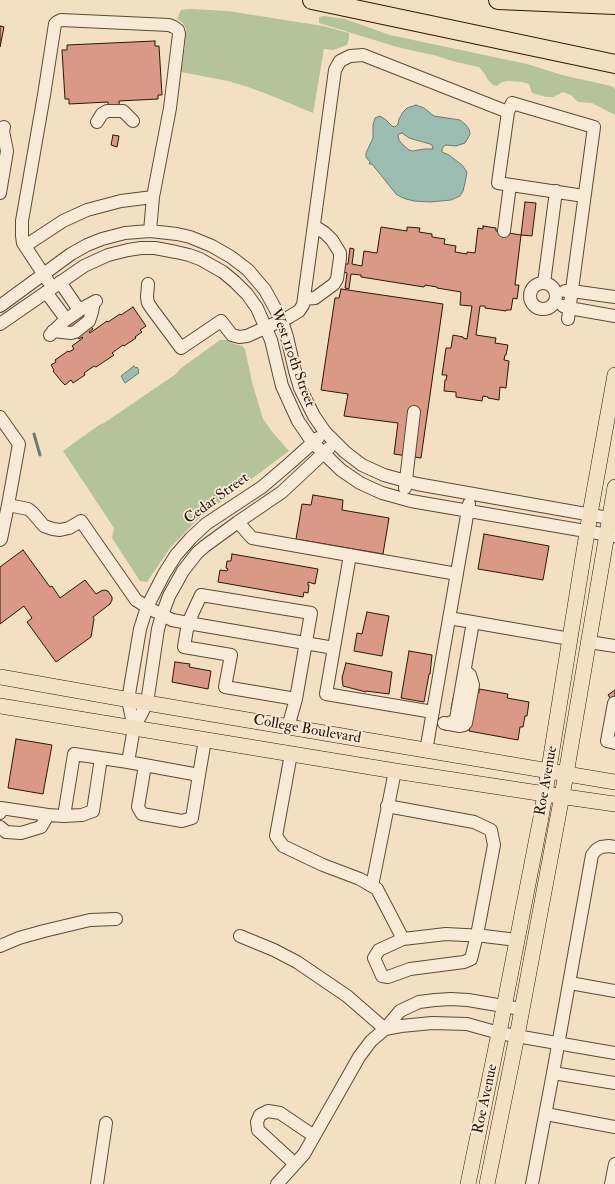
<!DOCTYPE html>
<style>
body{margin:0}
canvas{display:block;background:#f3e0c3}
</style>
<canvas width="615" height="1184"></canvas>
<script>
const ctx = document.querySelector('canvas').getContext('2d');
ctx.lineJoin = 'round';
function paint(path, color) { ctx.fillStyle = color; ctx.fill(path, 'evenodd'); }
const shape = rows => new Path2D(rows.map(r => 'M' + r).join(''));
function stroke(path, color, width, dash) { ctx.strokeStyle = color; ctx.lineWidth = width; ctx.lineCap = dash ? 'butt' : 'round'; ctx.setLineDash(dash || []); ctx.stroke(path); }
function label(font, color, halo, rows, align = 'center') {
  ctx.font = font + ' "IM FELL Double Pica",serif'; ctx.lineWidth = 3.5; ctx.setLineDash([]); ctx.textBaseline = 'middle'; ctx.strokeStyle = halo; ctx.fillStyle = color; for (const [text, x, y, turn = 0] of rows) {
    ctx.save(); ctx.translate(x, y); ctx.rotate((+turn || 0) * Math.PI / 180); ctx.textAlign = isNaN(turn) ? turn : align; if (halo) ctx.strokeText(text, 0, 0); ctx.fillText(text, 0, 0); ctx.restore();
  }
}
const green = shape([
 [190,9,228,11,323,26,349,33,349,38,347,45,333,50,324,49,313,113,267,94,248,87,228,81,181,72,185,46,186,29,182,22,177,19,181,10],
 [324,16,345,19,390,35,527,64,562,75,611,86,615,89,615,115,592,103,578,102,571,95,563,92,553,97,546,97,536,94,532,93,529,84,522,82,508,81,502,82,497,86,493,85,488,80,485,74,479,67,456,62,437,56,397,47,319,23,319,17],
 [220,340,227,340,234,344,242,346,245,349,252,382,263,419,274,434,289,451,199,518,170,548,147,582,140,581,112,538,114,528,63,451,99,425,104,423,176,374,180,369]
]);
const water = shape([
 [416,105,424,108,434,116,460,120,465,124,469,129,470,134,468,138,465,143,456,146,446,145,444,146,442,149,442,152,449,155,462,165,467,172,465,183,463,191,460,196,451,200,430,202,414,201,406,199,401,197,396,194,372,164,369,164,370,162,366,157,366,153,373,138,373,125,375,118,380,116,386,120,392,126,395,127,398,124,399,119,403,112,407,108,416,105],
 [402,133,409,138,430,144,432,145,433,149,424,149,413,151,409,150,402,144,399,140,398,136,399,134,402,133],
 [134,366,136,368,137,367,139,370,138,371,139,373,125,383,121,376,134,366]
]);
const stream = shape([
 [34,434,40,455]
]);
const building = shape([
 [0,26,4,27,0,47,0,26],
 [155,41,155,46,159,46,162,95,158,95,158,99,119,101,120,115,109,116,108,102,69,104,69,99,65,99,62,50,67,50,67,45,155,41],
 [113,135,119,136,117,147,111,145,113,135],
 [525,202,536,203,532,236,521,235,525,202],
 [483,226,496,228,496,231,521,235,515,285,519,285,517,299,513,298,511,310,506,310,506,311,485,308,485,306,480,306,476,335,496,338,495,343,508,345,506,355,505,355,504,360,509,361,506,388,500,387,499,400,488,398,488,397,483,396,482,401,456,397,456,392,444,391,445,380,446,380,447,375,442,375,446,348,451,348,453,335,463,337,463,338,467,339,472,306,460,305,461,292,437,288,437,287,425,285,424,287,361,277,361,275,351,274,349,289,345,288,347,273,344,272,346,264,348,264,350,248,354,249,352,264,362,266,364,251,377,253,381,227,407,231,407,227,420,228,419,232,432,234,432,237,445,239,444,244,456,246,455,252,467,254,467,252,475,253,478,228,483,229,483,226],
 [341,289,443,304,421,458,394,454,398,423,344,416,348,394,321,390,335,298,339,298,341,289],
 [133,307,146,326,140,330,142,332,135,337,136,338,124,346,123,345,112,353,114,355,96,367,94,366,84,373,85,375,73,383,71,380,65,385,62,382,53,371,54,370,51,365,56,362,55,360,68,351,69,352,74,349,72,346,83,338,82,337,79,339,68,324,82,314,93,329,89,332,90,333,107,321,108,322,120,314,121,315,133,307],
 [313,495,343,500,342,510,389,518,383,554,296,539,302,504,311,505,313,495],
 [484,534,549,546,543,580,478,569,484,534],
 [23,550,50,587,52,586,60,598,85,580,96,594,101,591,104,590,108,591,112,597,112,600,110,604,93,617,94,619,91,637,56,662,27,622,32,618,24,606,0,624,0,567,23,550],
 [232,554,318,569,315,584,308,582,308,585,309,585,308,593,304,592,303,597,218,582,220,570,227,571,228,569,226,568,227,561,231,561,232,554],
 [367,612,389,616,382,656,354,651,357,633,362,634,367,612],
 [409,651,432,655,430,674,429,674,424,702,401,698,409,651],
 [175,662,190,664,189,667,211,671,208,689,172,682,175,662],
 [346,663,392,672,389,694,366,691,366,692,343,686,342,678,346,663],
 [479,689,508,694,507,698,529,702,527,716,525,716,523,727,520,727,518,740,469,731,472,712,451,709,454,694,475,698,476,692,479,693,479,689],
 [615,690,615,705,608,695,615,690],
 [16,739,52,745,43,794,8,788,16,739]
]);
const minor = shape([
 [97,122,102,114,107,111,123,111,133,121],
 [0,193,7,151,3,131,4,127],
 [504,231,510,185],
 [25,246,63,221,87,210,121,201,153,197],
 [48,281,23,243,22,236,22,221,44,95,55,24,57,22,61,20,169,25,174,27,178,30,179,34,170,108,153,197,150,231],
 [60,282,79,310],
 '530 296a13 13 0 1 1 26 0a13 13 0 1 1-26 0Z',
 [544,283,556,191],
 [148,284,147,297,148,303,152,309,181,348,221,321,232,335,239,337,247,336,289,317,299,311,303,305,335,70,340,61,350,56,363,55,508,112],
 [565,291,572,291,615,297],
 [46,292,66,319],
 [304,299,315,298,334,284,337,279,340,258,340,253,337,248,332,240,325,233,314,226],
 [0,306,71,254,87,245,102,239,125,233,150,231,177,234,190,237,212,246,231,257,248,270,265,290,282,321,287,337,295,371,300,388,314,416,325,432,345,452,362,465,384,475,417,484,615,519],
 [563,306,569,308,615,316],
 [568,319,594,127,512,103,508,112,498,183,584,196],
 [0,324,84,266,108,255,128,250,141,248,155,248,176,252,189,255,200,259,223,272,235,282,247,294,257,308,271,340,282,386,298,421,313,443,341,470,360,483,382,493,411,501,615,536],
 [53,331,71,333,75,332,89,321,92,312,94,302],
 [50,335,64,321,83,308,96,301],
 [0,417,19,444,8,505,28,509,32,512,44,526,53,529,60,530,69,528,81,521,136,600,147,607,172,620,188,623,201,595,311,613,296,699,288,727],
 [405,488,414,412],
 [238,522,252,538,457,574],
 [0,540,1,539,8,505],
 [350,555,326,694,433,712],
 [449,618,570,639],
 [589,642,615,646],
 [296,699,225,687,231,655,184,647,188,623,334,648],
 [614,703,607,741,615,743],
 [444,723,460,726,464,725,466,723,473,685,470,675,465,671],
 [447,724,454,721,456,719,473,622],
 [134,728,147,703,158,629,162,615,169,596,183,571,197,553,205,546,238,522,282,492,329,448],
 [205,740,199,775,128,762,134,728,128,700,140,629,147,607,164,574,176,555,191,538,206,524,262,487,289,464,318,438],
 [426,751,469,504],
 [291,754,276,836,283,846,323,865,360,879,377,889,403,939,446,934,484,936,517,940],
 [101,758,93,811,82,815,64,816,74,754,128,762],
 [145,765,138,807,142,814,182,821,192,818,199,775],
 [387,806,474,822,491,830,494,845,477,935,471,959,464,962,410,969,388,977,382,976,374,958,379,950,403,939],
 [0,813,1,808,48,815,64,816],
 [0,827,6,832,21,833,41,827,48,815],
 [372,886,395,771],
 [240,936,274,950,297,962,347,996,385,1029],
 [0,946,19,938,44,931,90,920,116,919],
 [570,983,615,991],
 [385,1029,401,1026,432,1023,467,1024,499,1033,615,1053],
 [553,1073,615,1083],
 [546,1114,615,1127],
 [295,1164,258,1130,257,1122,260,1115,268,1111,280,1113,314,1136],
 [97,1184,106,1123],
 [277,1184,304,1154,359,1057,371,1041,385,1029,400,1011,419,1002,435,1000,451,999,468,1000,521,1009],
 [532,1184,553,1073,592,855,596,850,601,847,609,846,615,847],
 [611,1184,615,1164]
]);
const major = shape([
 [0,677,147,703,615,782],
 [0,706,395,771,545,794,615,804],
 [468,1184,499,1033,542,812,590,514,615,375],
 [487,1184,517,1036,566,774,615,487]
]);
const highway = shape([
 [312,0,615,64],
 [498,0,615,5]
]);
const streetNames = [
 ["West 110th Street",292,358,70],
 ["Cedar Street",217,499,-36],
 ["College Boulevard",307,730,10],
 ["Roe Avenue",547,781,-80],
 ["Roe Avenue",486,1099,-78]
];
paint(green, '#b4c399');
paint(water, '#9bbdb1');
stroke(water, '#6e7b6d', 1);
stroke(stream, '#6e7b6d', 3);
paint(building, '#da9986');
stroke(building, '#2a1807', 1);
stroke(minor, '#5c4a36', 14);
stroke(major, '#2a1807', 16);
stroke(highway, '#2a1807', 20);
stroke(minor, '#f7ebd8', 12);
stroke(major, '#f3e0c3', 15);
stroke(highway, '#f3e0c3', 18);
label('15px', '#2a1807', '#f7ebd8', streetNames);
</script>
